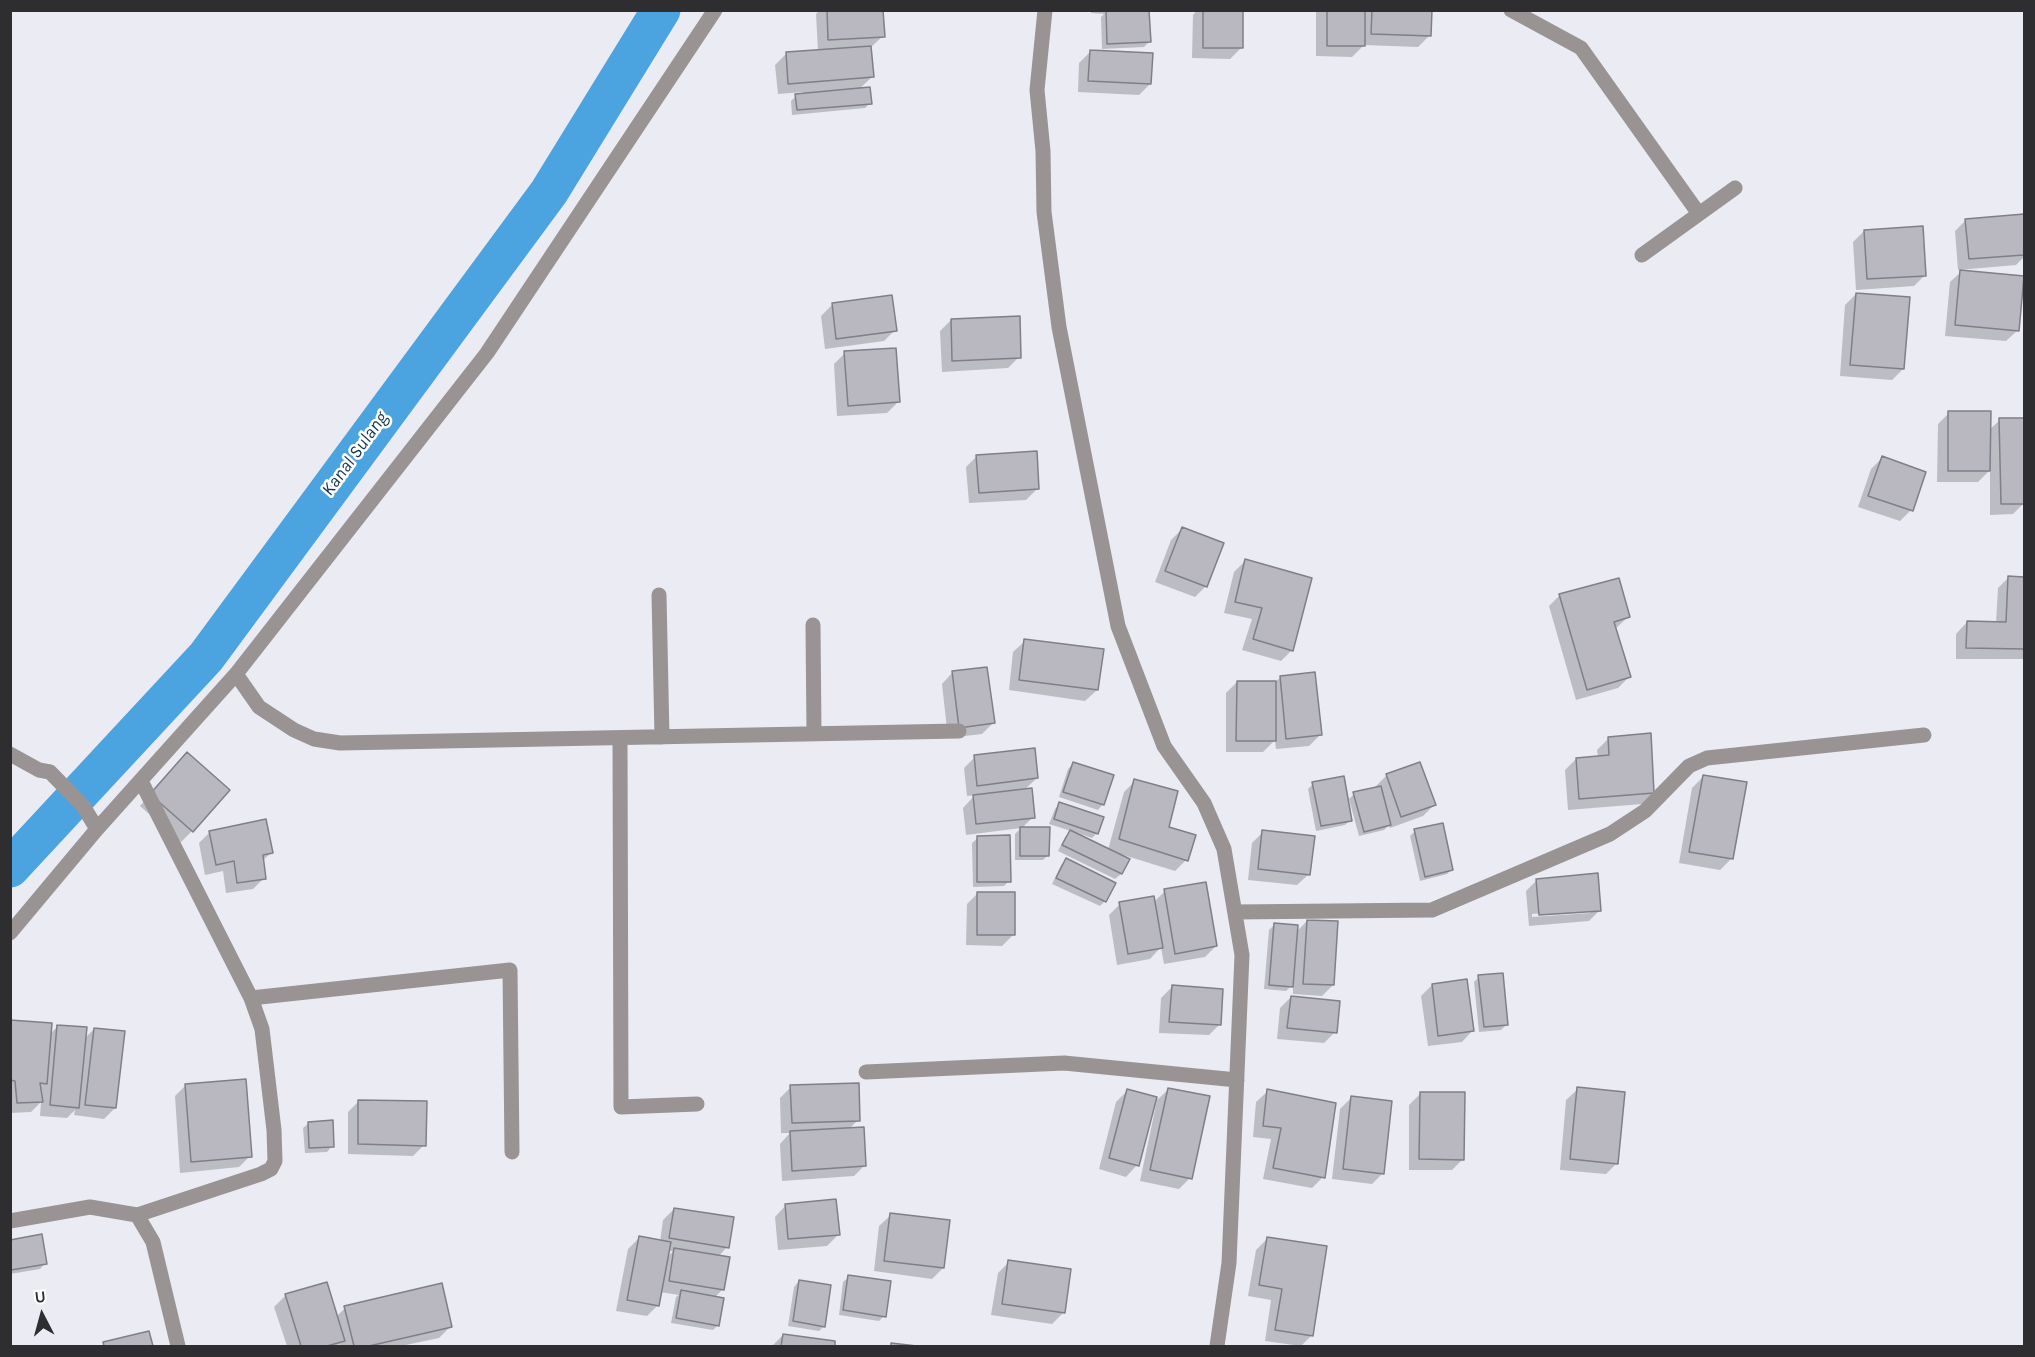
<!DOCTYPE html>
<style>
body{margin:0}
#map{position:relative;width:2035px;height:1357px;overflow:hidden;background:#ebebf4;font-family:Karla,sans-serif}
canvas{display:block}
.frame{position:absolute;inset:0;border:12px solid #2e2e31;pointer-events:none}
.north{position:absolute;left:12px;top:1285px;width:60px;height:60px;-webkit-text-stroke:4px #fff;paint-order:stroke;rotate:354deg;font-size:16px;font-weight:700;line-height:24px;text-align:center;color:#2e2e31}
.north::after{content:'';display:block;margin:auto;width:21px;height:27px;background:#2e2e31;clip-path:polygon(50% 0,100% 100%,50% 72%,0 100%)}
</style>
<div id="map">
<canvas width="2035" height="1357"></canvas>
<div class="frame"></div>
<div class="north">U</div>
</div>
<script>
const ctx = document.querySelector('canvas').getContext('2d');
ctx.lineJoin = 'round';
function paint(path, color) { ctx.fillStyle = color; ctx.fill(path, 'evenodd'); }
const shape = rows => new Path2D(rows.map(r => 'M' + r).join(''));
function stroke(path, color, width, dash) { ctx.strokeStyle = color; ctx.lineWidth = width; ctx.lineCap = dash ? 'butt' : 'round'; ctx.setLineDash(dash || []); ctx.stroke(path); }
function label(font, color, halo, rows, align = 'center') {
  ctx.font = font + ' Karla,sans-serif'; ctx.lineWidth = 5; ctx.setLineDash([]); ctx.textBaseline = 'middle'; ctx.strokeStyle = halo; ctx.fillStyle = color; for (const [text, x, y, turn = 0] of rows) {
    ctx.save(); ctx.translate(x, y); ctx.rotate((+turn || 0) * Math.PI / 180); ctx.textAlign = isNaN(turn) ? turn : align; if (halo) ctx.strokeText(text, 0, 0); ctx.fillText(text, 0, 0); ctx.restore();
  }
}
const shadow = shape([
 [820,10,881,10,883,36,870,48,872,77,859,89,870,103,865,108,792,115,791,101,796,96,803,95,803,92,778,94,775,65,786,54,818,51,816,14],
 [1091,10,1148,10,1149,42,1144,47,1102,49,1101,17,1104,14,1091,13],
 [1197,10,1242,10,1241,48,1230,59,1192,58,1193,15],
 [1316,10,1430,10,1429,36,1418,47,1364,45,1352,57,1316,56],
 [1090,52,1150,84,1139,95,1078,92,1079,63],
 [2024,216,2024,257,2016,265,1958,270,1955,231,1966,220],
 [1864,231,1925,275,1914,286,1856,290,1853,242],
 [1962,271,2018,330,2006,341,1945,336,1950,282],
 [1856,294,1903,369,1892,380,1840,376,1845,305],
 [832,305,895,330,884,341,825,349,821,316],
 [951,320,1019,357,1008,368,942,372,940,331],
 [845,353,898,402,887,413,837,416,834,364],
 [1949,413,1989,430,2000,420,2023,431,2024,429,2024,503,2013,514,1990,515,1990,470,1978,482,1937,482,1938,424],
 [977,456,1038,488,1026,500,969,503,966,467],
 [1882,458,1911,510,1900,521,1858,507,1871,469],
 [1182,529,1206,586,1195,597,1155,582,1171,540],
 [1245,561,1292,650,1281,661,1242,650,1252,619,1224,613,1234,572],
 [2009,577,2024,578,2024,659,1956,659,1956,634,1967,622,1996,623,1998,588],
 [1560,595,1628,617,1615,629,1629,677,1618,688,1576,700,1549,606],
 [1025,641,1097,690,1085,701,1009,690,1013,652],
 [953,672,993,723,982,734,948,738,942,684],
 [1280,678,1320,735,1309,746,1276,749,1275,740,1263,752,1226,752,1226,693,1237,682,1275,682],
 [1608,739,1653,793,1642,804,1568,810,1565,770,1576,759,1598,757,1597,750],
 [975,757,1037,778,1023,791,1033,817,1021,829,1048,855,1043,860,1015,860,1015,834,1021,828,966,835,963,808,975,795,967,796,964,768],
 [1073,764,1103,804,1098,810,1059,797,1068,769],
 [1419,764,1434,805,1423,816,1390,828,1389,825,1384,830,1359,836,1349,799,1354,794,1376,788,1375,787,1386,776],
 [176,765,192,831,181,842,140,806],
 [1703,777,1732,858,1720,870,1679,863,1692,788],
 [1135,781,1167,828,1186,860,1175,871,1117,853,1116,854,1128,860,1121,874,1115,879,1058,851,1065,837,1071,831,1049,824,1055,809,1060,803,1097,833,1092,838,1077,833,1077,835,1108,850,1124,792],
 [1313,784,1350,820,1345,825,1316,831,1308,789],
 [1415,831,1452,869,1447,874,1420,881,1410,836],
 [210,832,271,853,262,861,264,878,253,889,226,893,223,871,205,875,199,843],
 [1263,832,1309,874,1297,885,1248,880,1252,843],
 [978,838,1009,881,1004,886,973,887,972,843],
 [1066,860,1105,901,1100,906,1052,884,1061,865],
 [1537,880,1600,910,1589,921,1529,926,1526,891],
 [1590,910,1590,913,1532,917,1532,914],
 [1165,891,1216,946,1205,957,1164,964,1161,947,1150,959,1117,965,1109,915,1120,904,1154,902],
 [978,893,1013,935,1002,946,966,945,967,904],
 [1307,921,1333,985,1322,996,1293,994,1293,984,1286,991,1264,989,1269,930,1274,925,1296,932],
 [1479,977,1507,1024,1501,1030,1479,1032,1474,982],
 [1432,985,1473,1030,1462,1042,1428,1046,1421,996],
 [1172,987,1220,1024,1209,1035,1159,1033,1161,998],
 [1291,997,1335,1032,1324,1043,1277,1039,1280,1008],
 [10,1021,50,1034,58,1026,84,1039,94,1029,115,1108,104,1119,74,1115,75,1110,67,1118,40,1116,41,1102,31,1112,10,1113],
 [186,1085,250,1156,239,1167,180,1173,175,1096],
 [791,1087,858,1120,849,1129,865,1165,854,1176,782,1181,780,1144,790,1133,781,1133,780,1098],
 [1169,1089,1190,1178,1179,1189,1140,1181,1157,1100],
 [1578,1089,1617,1163,1606,1174,1560,1170,1566,1100],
 [1127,1091,1137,1165,1126,1177,1099,1169,1116,1102],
 [1268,1091,1323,1177,1312,1188,1263,1179,1271,1139,1253,1137,1256,1102],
 [1420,1094,1463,1159,1452,1170,1409,1170,1409,1105],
 [1351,1098,1383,1173,1372,1184,1332,1179,1340,1109],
 [359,1101,424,1145,413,1156,348,1154,348,1112],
 [309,1123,332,1146,327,1152,305,1153,303,1128],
 [786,1205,838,1235,827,1246,778,1250,775,1217],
 [674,1209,727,1247,718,1257,723,1289,714,1298,718,1325,713,1330,671,1323,676,1297,679,1295,660,1292,658,1305,647,1316,616,1311,628,1249,639,1238,660,1242,663,1220],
 [668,1251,673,1251,667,1258],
 [891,1215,943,1268,932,1279,874,1271,879,1226],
 [1267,1239,1312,1335,1301,1346,1265,1341,1271,1300,1248,1296,1256,1250],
 [10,1241,45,1263,40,1269,10,1274],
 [1009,1262,1070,1271,1063,1313,1052,1324,991,1315,998,1273],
 [849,1277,884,1316,879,1321,839,1315,843,1282],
 [799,1281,824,1326,819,1331,788,1326,794,1287],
 [326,1284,336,1317,345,1308,451,1326,439,1338,401,1346,340,1346,340,1344,337,1346,287,1346,274,1307,285,1296],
 [148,1333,151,1346,101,1346,104,1344],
 [783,1335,834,1342,833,1346,772,1346]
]);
const canal = shape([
 [10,868,206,657,549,192,661,10]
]);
const building = shape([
 [827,10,883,10,885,37,828,40,827,10],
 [1106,10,1149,10,1151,42,1107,44,1106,10],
 [1203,10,1243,10,1243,48,1203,48,1203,10],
 [1327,10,1365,10,1365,46,1327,46,1327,10],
 [1372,10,1432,10,1431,36,1371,34,1372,10],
 [871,46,874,77,788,84,786,52,871,46],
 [1090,50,1153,53,1151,84,1088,81,1090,50],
 [870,87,872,104,797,110,795,94,870,87],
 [2024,214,2024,255,1969,259,1965,219,2024,214],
 [1923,226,1926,276,1867,279,1864,230,1923,226],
 [1960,270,2024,276,2019,331,1955,325,1960,270],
 [1856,293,1910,297,1904,369,1850,365,1856,293],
 [892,295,897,331,836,339,832,303,892,295],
 [1020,316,1021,358,952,361,951,319,1020,316],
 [896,348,900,402,848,406,844,351,896,348],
 [1948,411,1991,411,1990,471,1948,471,1948,411],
 [1999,418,2024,418,2024,504,2001,504,1999,418],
 [1037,451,1039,489,979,493,976,455,1037,451],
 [1882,456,1926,472,1913,511,1868,496,1882,456],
 [1182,527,1224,543,1207,587,1165,571,1182,527],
 [1245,559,1312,578,1293,651,1253,639,1262,608,1235,602,1245,559],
 [2008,576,2024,577,2024,649,1966,648,1967,621,2006,622,2008,576],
 [1619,578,1630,617,1614,622,1631,677,1587,690,1559,594,1619,578],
 [1024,639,1104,649,1098,690,1019,680,1024,639],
 [987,667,995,723,959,728,952,671,987,667],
 [1315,672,1322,735,1286,739,1280,676,1315,672],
 [1237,681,1276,681,1276,741,1236,741,1237,681],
 [1651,733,1654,793,1579,799,1576,758,1609,755,1608,737,1651,733],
 [1035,748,1038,778,977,786,974,755,1035,748],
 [187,752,230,790,193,832,150,794,187,752],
 [1073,762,1114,775,1104,805,1063,792,1073,762],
 [1420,762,1436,805,1401,817,1386,774,1420,762],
 [1703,775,1747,782,1733,859,1689,852,1703,775],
 [1344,776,1352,821,1321,826,1312,782,1344,776],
 [1134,779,1178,791,1169,827,1196,835,1188,861,1119,839,1134,779],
 [1381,786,1391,825,1364,832,1353,792,1381,786],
 [1032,788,1035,818,976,824,973,795,1032,788],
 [1059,802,1104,817,1098,834,1054,819,1059,802],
 [266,819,273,853,263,855,266,879,237,883,234,861,216,865,209,831,266,819],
 [1443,823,1453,870,1425,877,1414,829,1443,823],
 [1020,827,1050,827,1049,856,1020,856,1020,827],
 [1070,830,1130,859,1122,874,1062,845,1070,830],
 [1262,830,1315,836,1310,875,1258,869,1262,830],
 [1010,835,1011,882,977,882,977,836,1010,835],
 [1066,858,1116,883,1106,902,1056,878,1066,858],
 [1598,873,1601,911,1539,915,1536,879,1598,873],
 [1206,882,1217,946,1175,954,1164,889,1206,882],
 [977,892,1015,892,1015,935,977,935,977,892],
 [1154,896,1163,948,1128,954,1119,902,1154,896],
 [1307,920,1338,921,1334,985,1303,984,1307,920],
 [1274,923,1298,925,1293,987,1269,985,1274,923],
 [1503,973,1508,1025,1484,1027,1478,975,1503,973],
 [1467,979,1474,1031,1438,1036,1432,984,1467,979],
 [1172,985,1223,989,1221,1025,1169,1022,1172,985],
 [1291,996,1340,1001,1337,1033,1287,1028,1291,996],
 [10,1020,52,1023,47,1084,40,1083,43,1102,17,1103,15,1081,10,1080,10,1020],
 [57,1025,87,1027,79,1108,50,1105,57,1025],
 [94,1028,125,1031,116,1108,85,1105,94,1028],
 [246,1079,252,1157,191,1162,185,1084,246,1079],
 [859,1083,860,1121,792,1123,790,1085,859,1083],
 [1577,1087,1625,1092,1618,1164,1570,1159,1577,1087],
 [1168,1088,1210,1096,1192,1179,1150,1170,1168,1088],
 [1127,1089,1157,1097,1139,1166,1109,1158,1127,1089],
 [1267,1089,1336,1103,1325,1178,1273,1168,1281,1128,1263,1126,1267,1089],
 [1420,1092,1465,1092,1464,1160,1419,1159,1420,1092],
 [1351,1096,1392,1101,1384,1174,1343,1169,1351,1096],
 [358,1100,427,1101,426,1146,358,1144,358,1100],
 [333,1120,334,1147,309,1148,308,1122,333,1120],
 [864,1127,866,1166,792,1171,790,1131,864,1127],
 [836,1199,840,1235,788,1239,785,1204,836,1199],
 [674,1208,734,1217,729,1248,669,1238,674,1208],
 [890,1213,950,1220,944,1268,884,1261,890,1213],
 [42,1234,47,1264,11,1270,10,1240,42,1234],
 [639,1236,671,1242,659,1306,627,1300,639,1236],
 [1267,1237,1327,1246,1313,1336,1275,1330,1282,1289,1259,1285,1267,1237],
 [674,1248,730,1257,724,1290,669,1281,674,1248],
 [1008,1260,1071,1269,1065,1313,1002,1304,1008,1260],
 [848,1275,891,1281,886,1317,843,1310,848,1275],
 [799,1280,831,1285,825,1327,793,1321,799,1280],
 [327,1282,345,1341,327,1346,301,1346,285,1294,327,1282],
 [442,1283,452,1327,369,1346,354,1346,344,1306,442,1283],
 [681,1290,724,1298,719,1326,676,1318,681,1290],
 [149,1331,153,1346,104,1346,103,1342,149,1331],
 [783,1334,835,1341,835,1346,781,1346,783,1334],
 [891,1343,917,1346,891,1346,891,1343]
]);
const minor = shape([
 [1045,10,1037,90,1043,151,1044,212,1059,327,1118,626,1164,746,1204,803,1224,849,1242,955,1229,1263,1217,1346],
 [1511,10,1581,48,1699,214],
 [1642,255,1735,188],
 [659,595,662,737],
 [813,625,814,734],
 [236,674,259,707,294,730,314,739,340,743,959,731],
 [620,738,621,1107,697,1104],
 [10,754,39,770,50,772,83,806,97,829],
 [1235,912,1432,910,1610,834,1645,811,1689,766,1707,758,1924,735],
 [10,933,97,829,236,674,487,353,715,10],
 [251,998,510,970,512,1152],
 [866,1072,1064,1063,1237,1080],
 [137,1215,261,1174,271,1169,275,1161,274,1130,262,1029,251,998,141,781],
 [10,1221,90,1207,137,1215,153,1242,178,1346]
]);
const waterNames = [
 ["Kanal Sulang",355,454,-54]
];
paint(shadow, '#0003');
stroke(canal, '#4ba3df', 39);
paint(building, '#b9b8c1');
stroke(building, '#7f7f87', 1.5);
stroke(minor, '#999493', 15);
label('italic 18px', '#10364e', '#fff', waterNames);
</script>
